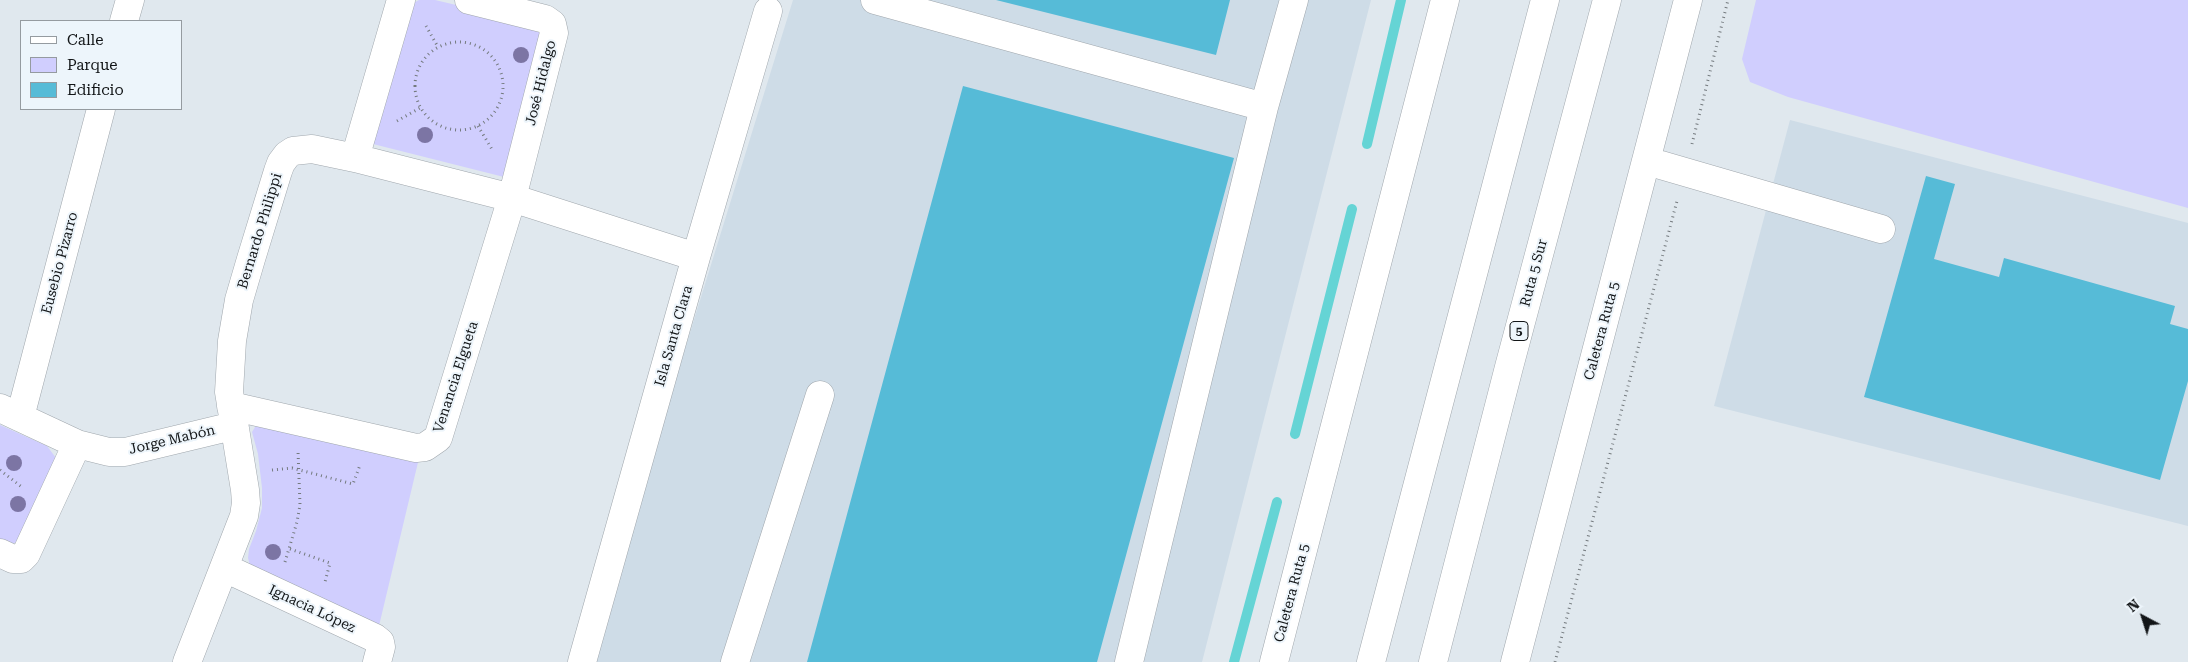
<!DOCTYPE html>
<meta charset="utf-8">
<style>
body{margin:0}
#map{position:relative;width:2188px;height:662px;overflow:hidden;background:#e0e8ee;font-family:"Roboto Serif",serif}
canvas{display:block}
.legend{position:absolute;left:20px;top:20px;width:162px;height:90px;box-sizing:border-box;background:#edf5fb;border:1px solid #959ba0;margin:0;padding:6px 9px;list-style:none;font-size:15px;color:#121517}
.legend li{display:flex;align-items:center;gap:10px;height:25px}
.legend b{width:25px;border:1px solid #959ba0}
.north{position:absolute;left:2118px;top:592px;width:50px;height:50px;-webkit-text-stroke:4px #edf5fb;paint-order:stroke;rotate:320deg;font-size:14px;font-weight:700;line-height:20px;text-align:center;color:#121517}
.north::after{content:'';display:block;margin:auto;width:18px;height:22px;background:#121517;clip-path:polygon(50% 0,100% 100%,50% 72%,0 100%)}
</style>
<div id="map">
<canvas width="2188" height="662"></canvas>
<ul class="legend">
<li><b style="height:6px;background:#fff"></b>Calle</li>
<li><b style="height:14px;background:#d0cefe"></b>Parque</li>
<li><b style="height:14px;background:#56bbd7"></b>Edificio</li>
</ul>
<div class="north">N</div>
</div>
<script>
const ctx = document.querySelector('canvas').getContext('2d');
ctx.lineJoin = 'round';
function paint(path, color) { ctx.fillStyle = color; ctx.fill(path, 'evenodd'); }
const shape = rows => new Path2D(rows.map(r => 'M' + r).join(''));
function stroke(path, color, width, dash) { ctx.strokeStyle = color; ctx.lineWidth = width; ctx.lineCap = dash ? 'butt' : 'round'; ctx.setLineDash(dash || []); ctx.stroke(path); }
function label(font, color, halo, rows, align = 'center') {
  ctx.font = font + ' "Roboto Serif",serif'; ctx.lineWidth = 4; ctx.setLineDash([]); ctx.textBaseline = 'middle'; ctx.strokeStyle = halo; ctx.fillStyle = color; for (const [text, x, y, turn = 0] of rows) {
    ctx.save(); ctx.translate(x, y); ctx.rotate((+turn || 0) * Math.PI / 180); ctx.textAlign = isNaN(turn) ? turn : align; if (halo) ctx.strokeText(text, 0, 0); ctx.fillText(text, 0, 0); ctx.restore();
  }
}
const built = shape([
 [793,0,1371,0,1202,662,588,662],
 [1790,120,2188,223,2188,526,1714,406]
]);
const green = shape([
 [419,0,435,0,524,21,542,33,504,177,373,144,410,5],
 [1756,0,2188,0,2188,208,1788,97,1750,82,1742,59],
 [257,424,420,454,378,630,250,566,248,558,249,549,256,531,262,508,262,488,258,454,252,432],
 [0,425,47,446,56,458,19,541,12,544,0,543]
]);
const stream = shape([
 [1367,144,1401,0],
 [1295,434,1352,209],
 [1234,662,1277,502]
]);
const building = shape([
 [996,0,1230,0,1216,55],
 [963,86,1234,158,1097,662,807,662],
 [1926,176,1955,184,1934,259,1999,277,2004,258,2175,306,2170,324,2188,329,2188,381,2160,480,1864,397]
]);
const path = shape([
 [426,26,438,47],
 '415 86a44 44 0 1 1 88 0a44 44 0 1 1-88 0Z',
 [397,121,420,108],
 [478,126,493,151],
 [1692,144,1728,0],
 [0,470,23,488],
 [272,470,292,468,353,484,360,465],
 [290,549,330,563,325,582],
 [285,562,297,522,300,505,298,451],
 [1555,662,1677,201]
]);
const minor = shape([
 [875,0,1264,107],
 [124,21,130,0],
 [355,158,401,0],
 [1647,161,1881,229],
 [231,406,416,448,425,447,438,438,512,198,554,33,552,24,545,19,469,0],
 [0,408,77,444,109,452,125,452,233,426],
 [20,417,101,109],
 [0,553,13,559,21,559,26,554,77,444],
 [225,568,375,638,380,642,381,647,377,662],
 [187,662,244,516,246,503,245,490,229,392,232,341,239,300,251,259,278,171,281,163,287,155,293,151,312,149,355,158,512,198,696,257],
 [582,662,696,257,768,11],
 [735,662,820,395],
 [1129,662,1264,107,1294,0],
 [1274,662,1445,0],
 [1515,662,1688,0]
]);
const highway = shape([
 [1371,662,1545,0],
 [1433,662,1509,367,1607,0]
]);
const trees = [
 [521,55],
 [425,135],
 [14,463],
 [18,504],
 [273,552]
];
const shields = [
 [1519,331,18]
];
const shieldNames = [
 ["5",1519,331]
];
const streetNames = [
 ["José Hidalgo",541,83,-76],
 ["Bernardo Philippi",260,231,-73],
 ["Eusebio Pizarro",60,263,-75],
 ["Ruta 5 Sur",1534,273,-75],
 ["Caletera Ruta 5",1602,331,-75],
 ["Isla Santa Clara",674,336,-74],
 ["Venancia Elgueta",456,377,-72],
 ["Jorge Mabón",172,440,-13],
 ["Caletera Ruta 5",1292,593,-75],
 ["Ignacia López",312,609,25]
];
paint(built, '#cedce7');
paint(green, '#d0cefe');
stroke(stream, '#65d4d5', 10);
paint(building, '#56bbd7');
stroke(minor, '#a0a7ad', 29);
stroke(highway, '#a0a7ad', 29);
stroke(path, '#747a7e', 3, [1, 4]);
stroke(minor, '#fff', 28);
stroke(highway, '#fff', 28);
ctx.fillStyle = '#7c75a4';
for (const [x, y] of trees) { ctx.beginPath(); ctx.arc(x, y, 8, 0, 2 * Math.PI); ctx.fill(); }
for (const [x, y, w] of shields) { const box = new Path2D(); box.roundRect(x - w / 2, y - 9.5, w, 19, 4); ctx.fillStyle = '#edf5fb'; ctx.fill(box); stroke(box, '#121517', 1); }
label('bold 12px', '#121517', null, shieldNames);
label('14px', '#121517', '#edf5fb', streetNames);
</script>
